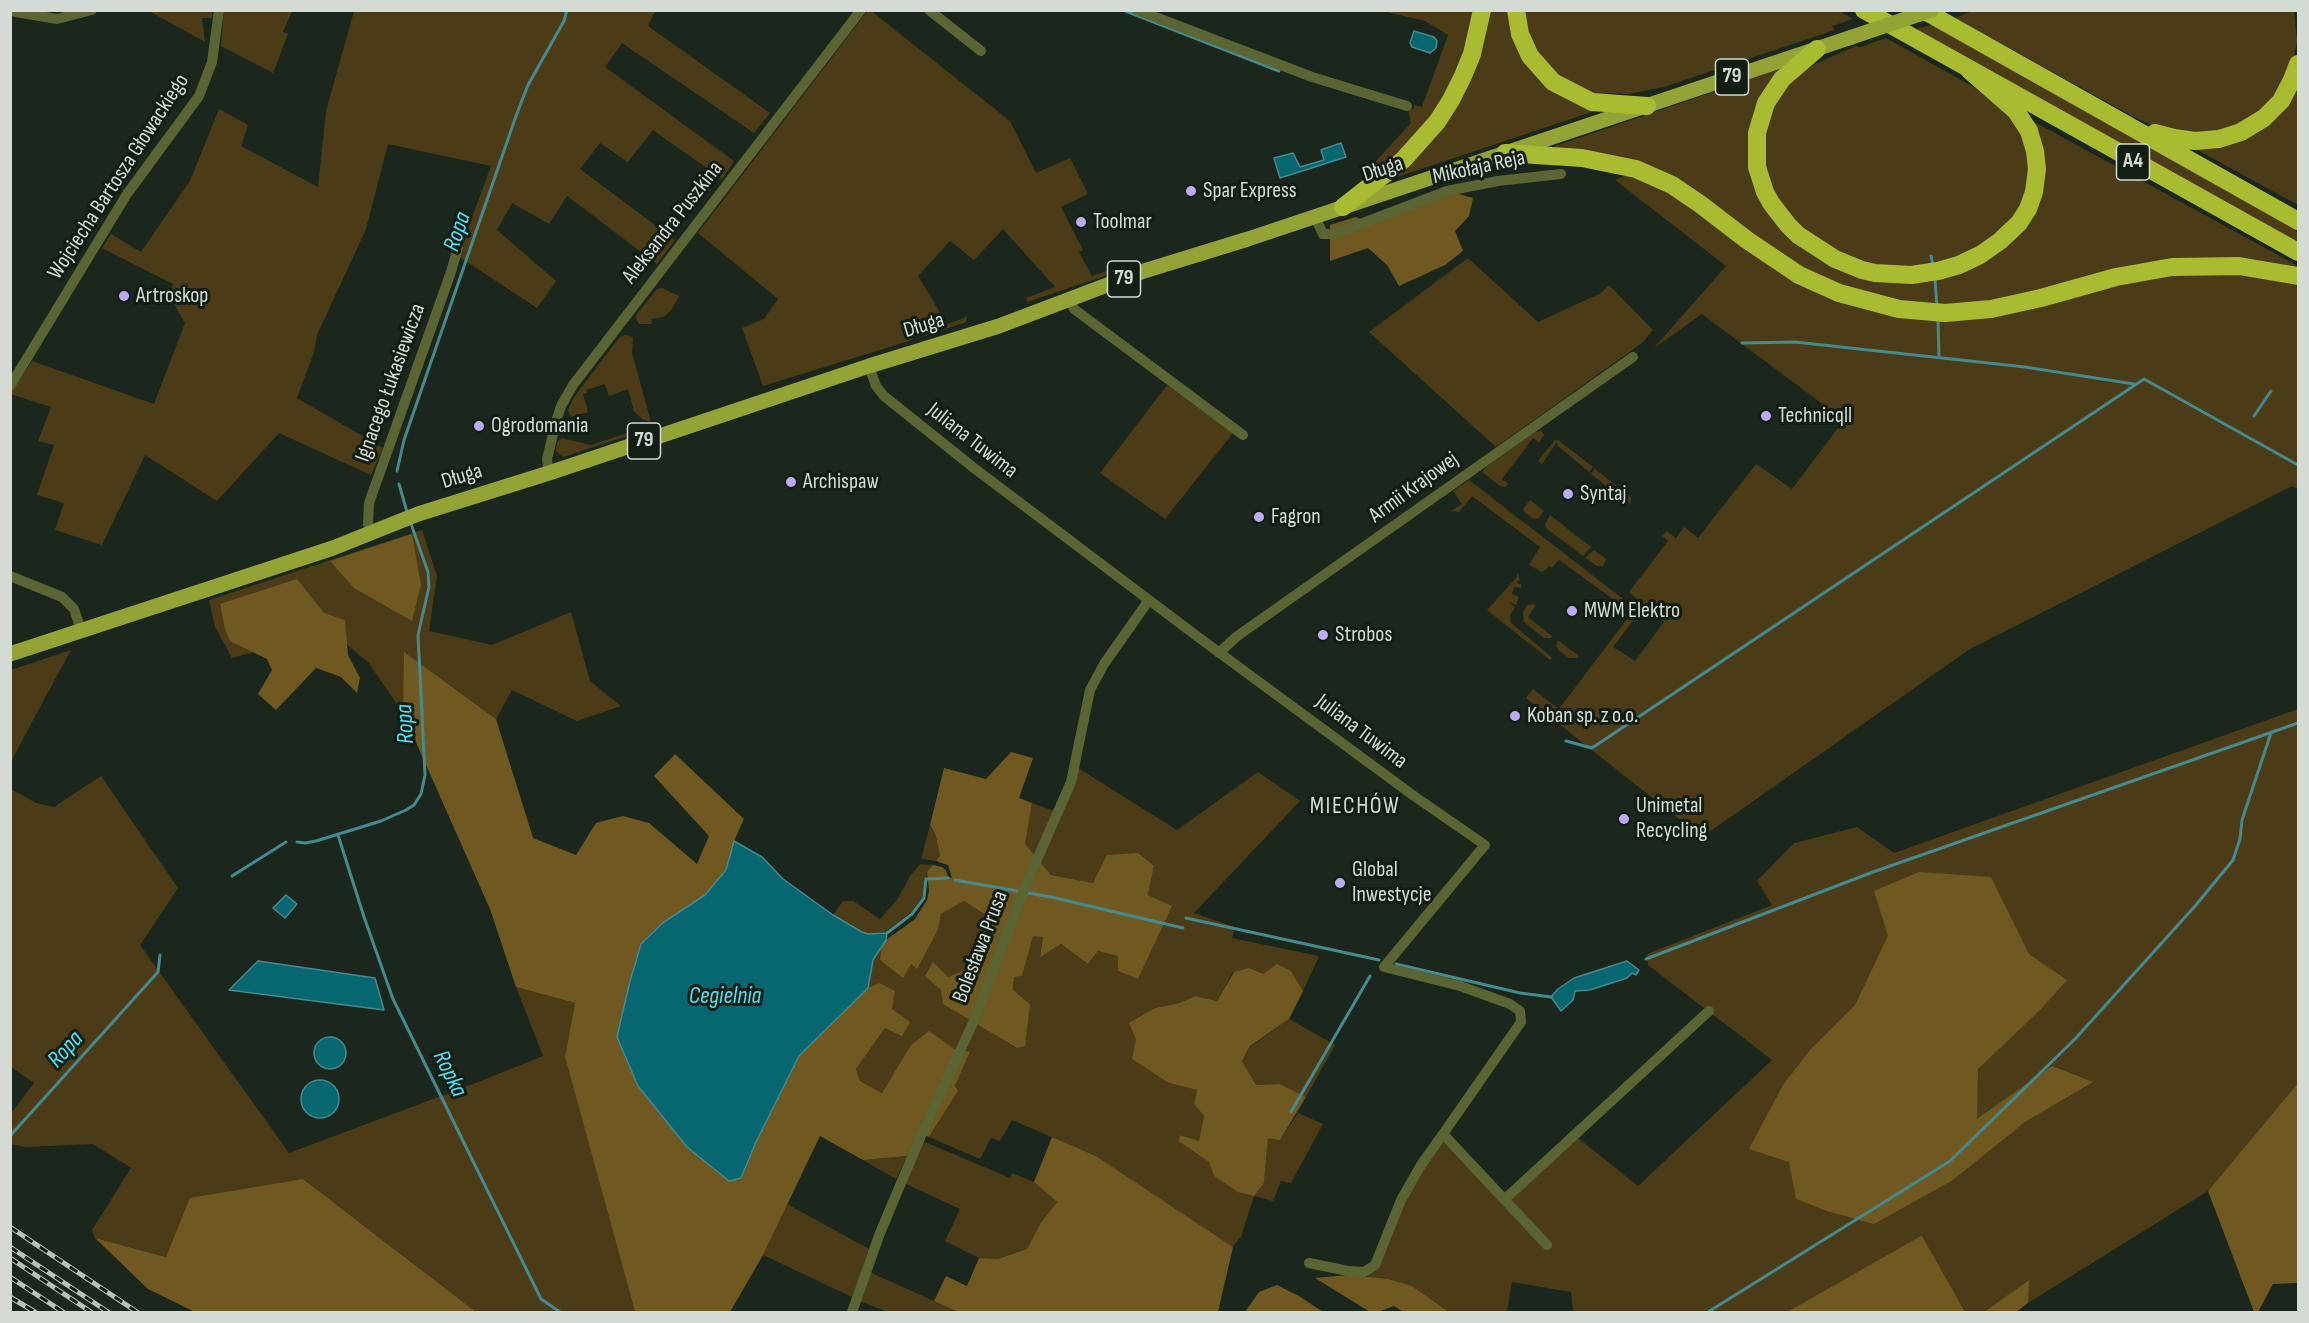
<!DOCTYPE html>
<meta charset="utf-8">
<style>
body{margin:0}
#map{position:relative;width:2309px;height:1323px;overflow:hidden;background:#1b271c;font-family:"Sofia Sans Condensed",sans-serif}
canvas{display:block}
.frame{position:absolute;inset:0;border:12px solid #d3dbd4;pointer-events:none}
</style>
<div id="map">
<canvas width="2309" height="1323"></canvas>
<div class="frame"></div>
</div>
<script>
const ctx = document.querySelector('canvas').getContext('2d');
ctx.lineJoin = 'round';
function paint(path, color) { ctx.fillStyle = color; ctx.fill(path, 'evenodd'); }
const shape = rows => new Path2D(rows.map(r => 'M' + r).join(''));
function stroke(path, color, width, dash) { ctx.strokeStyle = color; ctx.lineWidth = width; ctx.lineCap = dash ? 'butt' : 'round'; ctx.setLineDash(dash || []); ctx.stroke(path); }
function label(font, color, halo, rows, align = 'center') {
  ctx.font = font + ' "Sofia Sans Condensed",sans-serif'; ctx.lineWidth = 6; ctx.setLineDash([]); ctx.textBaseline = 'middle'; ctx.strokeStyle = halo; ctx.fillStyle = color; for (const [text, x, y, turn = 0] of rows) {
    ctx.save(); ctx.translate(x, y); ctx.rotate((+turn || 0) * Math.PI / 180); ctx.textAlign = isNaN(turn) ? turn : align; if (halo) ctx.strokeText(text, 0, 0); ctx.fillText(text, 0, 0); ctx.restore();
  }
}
const green = shape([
 [868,10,871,11,1010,121,1036,173,1070,158,1088,194,1061,207,1083,250,1079,252,1092,276,1131,263,1135,266,1027,302,1026,298,1055,287,1003,229,974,260,950,241,918,276,947,324,967,317,966,322,924,336,921,332,914,334,912,340,763,386,742,328,764,319,778,299,698,233],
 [1838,10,1853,19,1832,26,1835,30,1664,87,1628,94,1604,93,1600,97,1551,72,1530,40,1523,11],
 [1975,10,2294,11,2297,41,2294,58,2283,87,2247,123,2212,135,2164,131,2136,118,1955,18],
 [149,11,212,11,212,18,202,18,205,42],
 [224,11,292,11,283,32,288,34,273,73,221,46],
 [354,11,655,11,648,26,770,113,754,133,622,43,605,67,734,161,722,179,653,130,628,162,600,143,580,169,675,240,657,264,567,196,549,224,512,203,497,230,556,281,537,308,458,256,491,166,388,144,366,229,317,335,314,352,297,398,383,448,371,475,279,433,217,501,145,455,102,545,55,530,64,503,37,495,54,445,38,441,51,407,10,394,32,361,154,404,185,323,169,295,173,284,102,248,111,234,141,252,190,181,219,109,248,125,241,146,318,187,326,111],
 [1383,11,1476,11,1458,74,1419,136,1380,168,1376,161,1411,123,1408,108,1413,110,1415,105,1422,107,1448,35,1425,21],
 [1486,11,1508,11,1556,93,1572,102,1598,110,1388,180,1435,133],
 [1934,24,2298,226,2298,245,1913,30],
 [1886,38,1972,86,2000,106,2022,132,2030,158,2030,173,2022,203,2014,217,1988,240,1953,260,1914,269,1858,262,1811,238,1780,205,1765,174,1762,135,1774,99,1801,72,1813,65,1856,46,1860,47],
 [1783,68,1748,147,1798,245,1821,261,1843,271,1915,282,2030,217,2031,120,2298,266,2298,271,2232,260,1982,306,1891,303,1808,273,1696,194,1544,150],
 [2298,81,2298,205,2190,146,2212,146],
 [1631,173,1653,181,1780,270,1904,317,2135,278,2227,271,2298,282,2298,489,2292,486,1970,649,1702,837,1526,698,1533,689,1559,709,1630,615,1619,606,1620,604,1559,560,1552,568,1550,566,1542,572,1529,565,1540,547,1472,496,1459,512,1451,511,1462,504,1453,491,1469,480,1640,612,1613,647,1635,661,1664,622,1629,592,1668,541,1662,536,1667,531,1676,538,1684,527,1698,538,1756,464,1792,489,1844,420,1702,314,1654,348,1726,266,1615,180],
 [1468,258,1538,322,1601,293,1609,285,1653,330,1642,343,1496,447,1369,332],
 [662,288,679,296,672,309,664,317,651,319,652,324,639,324,636,319,637,314,657,289],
 [625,335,633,337,632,353,651,422,642,419,634,411,628,389,609,396,605,384,586,390,587,393,583,394,588,412,571,417,568,410,574,397,619,338],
 [1167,385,1233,433,1165,519,1100,473],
 [640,429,640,432,563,457,556,451,557,442,562,438,591,445],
 [1541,431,1544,435,1539,443,1533,438,1502,479,1508,484,1505,487,1500,486,1482,472,1485,468,1535,432],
 [1555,440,1558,440,1593,467,1589,472,1557,445,1557,442,1542,464,1538,461],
 [1595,469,1631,497,1630,504,1591,474],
 [1530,500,1544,511,1538,519,1532,518,1524,512,1523,509],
 [1550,515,1591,547,1583,556,1547,529,1545,524],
 [422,530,437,576,429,631,492,645,571,612,590,681,621,706,577,721,512,690,496,719,405,653,403,713,368,662,330,631,232,658,215,627,209,600],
 [1594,550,1606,559,1603,566,1597,566,1585,558],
 [1517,572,1520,580,1517,581,1518,584,1521,584,1521,588,1514,587,1512,594,1519,597,1516,605,1509,602,1515,607,1510,616,1511,623,1548,654,1552,658,1550,660,1487,610,1517,577],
 [1532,604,1536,605,1528,617,1552,636,1551,638,1544,638,1524,622,1523,612,1527,605],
 [1558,640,1579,656,1577,658,1569,658,1558,650,1556,645],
 [71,650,33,720,11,762,11,670],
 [2298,709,2298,1083,2208,1191,2028,1303,2028,1281,1984,1312,1965,1312,1921,1237,1787,1312,1573,1312,1571,1292,1512,1282,1507,1312,1449,1312,1412,1286,1366,1278,1377,1266,1403,1203,1423,1167,1443,1141,1504,1204,1578,1138,1638,1186,1772,1060,1648,965,1647,954,1772,905,1757,881,1794,843,1857,827,1894,853],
 [1078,768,1177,830,1258,772,1300,801,1194,913,1235,927,1232,938,1319,956,1303,991,1291,971,1263,974,1233,972,1217,1001,1194,996,1179,1003,1155,1008,1169,1083,1197,1090,1194,1104,1204,1116,1199,1141,1180,1135,1178,1141,1209,1162,1214,1176,1254,1196,1264,1183,1268,1137,1280,1140,1298,1113,1323,1124,1291,1183,1281,1181,1273,1201,1254,1196,1241,1237,1233,1247,1096,1156,1012,1120,1000,1141,991,1138,980,1159,929,1137,958,1091,955,1086,970,1053,964,1051,976,1023,1016,1048,1030,1004,1013,990,1014,977,1022,976,1033,935,1043,937,1040,956,1061,944,1088,964,1098,951,1118,956,1138,979,1171,906,1148,895,1154,866,1093,883,1051,875,1040,863],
 [101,776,178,888,140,945,289,1153,473,1084,543,1056,516,987,575,1003,565,1057,635,1312,476,1312,303,1179,166,1257,95,1238,92,1230,131,1168,93,1144,25,1147,11,1144,10,1115,34,1083,11,1067,11,789,36,803,54,807],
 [1032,803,1054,811,1036,858,1024,844],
 [930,825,935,833,940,856,936,861,921,859],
 [920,864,933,865,927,873,922,898,911,912,885,932,868,934,833,915,843,901,853,901,880,919,897,900,910,876],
 [964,901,989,917,980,937,985,948,980,963,948,977,941,990,970,1020,956,1050,910,1046,882,1093,860,1081,856,1069,885,1028,892,1009,879,983,868,988,873,960,881,948,880,960,911,964,917,968,938,930,941,914],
 [1289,1019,1335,1045,1306,1097,1280,1084,1256,1085,1242,1061,1250,1047],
 [921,1142,925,1142,1010,1178,1012,1173,1034,1182,1057,1202,1040,1224,1027,1249,996,1259,979,1258,945,1241,960,1209,904,1183],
 [907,1156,896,1179,863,1160],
 [787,1204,869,1249,852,1297,763,1255],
 [869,1272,934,1301,958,1312,888,1312,859,1301]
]);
const forest = shape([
 [1455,193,1473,198,1469,216,1455,231,1463,251,1445,265,1399,286,1387,265,1368,248,1330,261,1330,225,1356,217,1371,224],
 [412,534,421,585,412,621,354,588,330,561],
 [297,579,324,613,345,620,348,655,360,678,357,693,341,677,316,668,276,710,258,694,272,670,267,659,230,641,225,629,220,604],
 [404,652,496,719,533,838,576,855,596,823,623,816,649,823,697,864,709,836,654,776,675,754,744,819,734,841,726,870,705,895,664,922,641,944,629,985,617,1037,638,1086,687,1147,742,1178,756,1142,799,1056,868,988,879,983,895,991,892,1009,910,1022,902,1036,885,1028,856,1069,860,1081,882,1093,910,1046,929,1031,956,1050,907,1156,863,1160,820,1136,763,1255,730,1312,635,1312,565,1057,575,1003,516,987,490,909,403,713],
 [1011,752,1033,758,1019,798,1032,803,1025,844,1051,875,1093,883,1107,855,1138,853,1154,866,1148,895,1172,906,1138,979,1118,971,1118,956,1098,951,1088,964,1061,944,1040,957,1043,937,1033,936,1022,976,1014,977,1013,990,1030,1004,1025,1046,1017,1048,943,1004,941,990,925,976,933,962,948,977,980,963,985,948,980,937,989,917,964,901,941,914,938,930,917,969,911,964,903,978,880,960,881,948,886,940,915,919,927,900,929,891,927,872,933,865,942,867,946,870,948,877,952,878,948,865,936,861,940,856,935,833,930,825,944,768,986,779],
 [1919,872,1991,877,2029,954,2067,980,2041,1009,1978,1069,1977,1119,2052,1066,2093,1082,2025,1122,1953,1180,1874,1224,1827,1211,1796,1199,1789,1162,1749,1149,1783,1085,1810,1050,1855,1005,1888,936,1874,891],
 [1277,964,1291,971,1303,991,1289,1019,1250,1046,1242,1061,1256,1085,1280,1084,1306,1097,1280,1140,1268,1138,1264,1183,1254,1196,1238,1192,1214,1176,1209,1162,1178,1141,1180,1135,1199,1141,1204,1116,1194,1104,1197,1090,1169,1083,1132,1059,1136,1039,1129,1023,1155,1008,1179,1003,1195,996,1217,1001,1234,972,1249,968,1263,974],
 [964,1051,970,1052,955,1086,958,1091,929,1137,924,1135],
 [2298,1083,2298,1283,2273,1284,2258,1312,2254,1312,2208,1191],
 [1052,1137,1096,1156,1233,1247,1218,1312,958,1312,934,1301,946,1276,967,1286,979,1258,997,1259,1027,1249,1040,1224,1057,1202,1034,1182],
 [303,1179,476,1312,195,1312,148,1289,95,1238,166,1257,190,1198],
 [1922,1236,1965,1312,1787,1312,1921,1236],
 [1348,1275,1388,1279,1412,1286,1449,1312,1403,1312,1394,1306,1378,1312,1370,1312,1315,1278],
 [2029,1280,2028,1303,2016,1312,1984,1312],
 [1277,1285,1299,1296,1323,1312,1245,1312,1259,1292]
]);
const water = shape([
 [1414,31,1434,37,1437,41,1436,48,1430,53,1412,47,1410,43,1414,31],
 [1341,143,1346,157,1280,178,1274,158,1293,153,1300,167,1324,160,1321,150,1341,143],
 [734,841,762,857,783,879,833,915,862,932,868,934,887,933,886,940,873,960,868,988,799,1056,756,1142,741,1178,729,1181,687,1147,638,1086,617,1037,629,985,641,944,664,922,705,895,726,870,734,841],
 [286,895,297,904,285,918,273,908,286,895],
 [258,961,375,978,384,1010,229,990,258,961],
 [1627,961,1639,970,1636,975,1632,973,1627,978,1590,990,1575,991,1573,1000,1561,1011,1551,997,1558,989,1574,978,1627,961],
 '314 1053a16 16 0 1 1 32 0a16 16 0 1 1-32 0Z',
 '301 1099a19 19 0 1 1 38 0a19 19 0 1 1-38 0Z'
]);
const stream = shape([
 [1123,10,1279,71],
 [1931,256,1933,266],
 [1935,279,1937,307],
 [1938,320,1939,357],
 [1742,343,1795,342,2025,367,2134,384],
 [2254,416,2271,391],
 [397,471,404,440,516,116,528,85,564,21,567,10],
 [399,484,407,512],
 [1566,741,1592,748,2144,379,2298,465],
 [338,835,364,917,393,999,541,1299,560,1312],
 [297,842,305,843,316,841,381,821,406,810,414,805,421,794,425,775,418,635,429,587,428,572,410,521],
 [232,876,286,842],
 [955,880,1051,897,1183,928],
 [1186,918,1379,960],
 [887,933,912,914,924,898,926,879,948,878],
 [1646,959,1873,872,2298,723],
 [1396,964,1520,993,1551,997],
 [1291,1112,1370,976],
 [10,1136,158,972,160,955],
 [1708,1312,1950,1161,2075,1039,2196,905,2233,860,2240,839,2242,820,2271,733]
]);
const minor = shape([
 [929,10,981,51],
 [1137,10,1312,77,1407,106],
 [10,11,57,19,92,10],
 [1315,217,1323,234,1334,234,1447,191,1498,181,1561,174],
 [1069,299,1074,309,1243,435],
 [869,366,876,386,884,396,974,468,1198,637,1414,796,1485,845,1384,967,1460,986,1510,1004,1520,1011,1521,1022,1443,1134,1547,1245],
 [10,386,127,194,199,96,212,62,219,10],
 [549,473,547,459,556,422,561,406,573,385,861,10],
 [371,533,368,524,369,503,451,272,458,247],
 [10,576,62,597,74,609,81,630],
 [1219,653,1236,637,1633,357],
 [1505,1199,1709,1011],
 [1309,1263,1348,1271,1364,1272,1375,1265,1401,1200,1421,1165,1443,1134],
 [852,1312,880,1233,920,1138,972,1025,1025,887,1071,782,1090,690,1104,664,1149,600]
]);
const primary = shape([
 [10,654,333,548,418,514,549,473,869,366,999,326,1144,271,1248,239,1849,38]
]);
const motorway = shape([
 [1516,10,1520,34,1530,56,1553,82,1592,102,1647,106],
 [1864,10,2298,252],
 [1923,10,2298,221],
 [1817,49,1782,79,1766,103,1757,133,1757,167,1765,192,1771,203,1788,225,1798,235,1835,259,1862,270,1875,273,1911,275,1938,271,1959,265,1980,255,2000,241,2019,223,2028,209,2034,192,2037,169,2035,151,2029,131,2016,111,1969,70],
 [2155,133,2174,138,2195,141,2219,139,2241,132,2264,118,2281,101,2292,80,2298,64],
 [1505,153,1582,158,1636,169,1672,185,1700,204,1747,240,1799,275,1839,293,1899,309,1945,313,1991,309,2041,298,2116,277,2172,267,2239,266,2298,276],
 [1343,207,1403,160,1437,122,1451,100,1463,76,1472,54,1482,10]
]);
const rail = shape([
 [10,1227,137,1312],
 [10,1247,108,1312],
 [10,1258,91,1312],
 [10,1277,63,1312],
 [10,1297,35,1312]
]);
const primaryBridge = shape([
 [1849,38,1932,10]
]);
const markers = [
 [1191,191,6,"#bea9f5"],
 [1081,222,6,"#bea9f5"],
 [124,296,6,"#bea9f5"],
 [1766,416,6,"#bea9f5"],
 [479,426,6,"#bea9f5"],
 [791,482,6,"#bea9f5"],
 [1568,494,6,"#bea9f5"],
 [1259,517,6,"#bea9f5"],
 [1572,611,6,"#bea9f5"],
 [1323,635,6,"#bea9f5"],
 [1515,716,6,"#bea9f5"],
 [1624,819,6,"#bea9f5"],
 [1340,883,6,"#bea9f5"]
];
const shields = [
 [1732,77,33],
 [2133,162,33],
 [1124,279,33],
 [644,441,33]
];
const shieldNames = [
 ["79",1732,77],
 ["A4",2133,162],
 ["79",1124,279],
 ["79",644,441]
];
const streetNames = [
 ["Mikołaja Reja",1479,168,-12],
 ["Długa",1383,170,-18],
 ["Wojciecha Bartosza Głowackiego",119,177,-57],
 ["Aleksandra Puszkina",673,223,-52],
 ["Długa",924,326,-17],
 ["Ignacego Łukasiewicza",391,383,-70],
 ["Juliana Tuwima",972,441,38],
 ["Długa",462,477,-17],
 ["Armii Krajowej",1414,488,-36],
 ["Juliana Tuwima",1361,732,37],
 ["Bolesława Prusa",981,947,-69]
];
const poiNames = [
 ["Spar Express",1203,191],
 ["Toolmar",1093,222],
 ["Artroskop",136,296],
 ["Technicqll",1778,416],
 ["Ogrodomania",491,426],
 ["Archispaw",803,482],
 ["Syntaj",1580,494],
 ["Fagron",1271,517],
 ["MWM Elektro",1584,611],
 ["Strobos",1335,635],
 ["Koban sp. z o.o.",1527,716],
 ["Unimetal",1636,806],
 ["Recycling",1636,831],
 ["Global",1352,870],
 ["Inwestycje",1352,895]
];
const waterNames = [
 ["Ropa",458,232,-71],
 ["Ropa",406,724,-93],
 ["Cegielnia",725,997],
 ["Ropa",66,1050,-48],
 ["Ropka",449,1074,64]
];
const neighbourhoodNames = [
 ["MIECHÓW",1355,807]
];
paint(green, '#4b3c17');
paint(forest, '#6f5921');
paint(water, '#076771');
stroke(water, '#448a8f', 1.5);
stroke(stream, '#448a8f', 3);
stroke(minor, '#5b6433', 10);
stroke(primary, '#93a335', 15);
stroke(motorway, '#a9bc31', 18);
stroke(rail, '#b9c1ba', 5);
stroke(rail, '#121d13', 3, [9]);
stroke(primaryBridge, '#93a335', 15);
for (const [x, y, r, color] of markers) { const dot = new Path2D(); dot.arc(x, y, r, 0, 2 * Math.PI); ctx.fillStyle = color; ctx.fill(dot); stroke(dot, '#121d13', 2); }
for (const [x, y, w] of shields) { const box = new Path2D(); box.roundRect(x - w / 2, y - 18, w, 36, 4.5); ctx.fillStyle = '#121d13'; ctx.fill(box); stroke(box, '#d3dbd4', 1.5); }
label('bold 21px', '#d3dbd4', null, shieldNames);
label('22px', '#d3dbd4', '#121d13', streetNames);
label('22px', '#d3dbd4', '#121d13', poiNames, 'left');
label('italic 24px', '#48e4f7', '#121d13', waterNames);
ctx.letterSpacing = '1.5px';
label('24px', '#d3dbd4', '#121d13', neighbourhoodNames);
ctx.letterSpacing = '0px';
</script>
